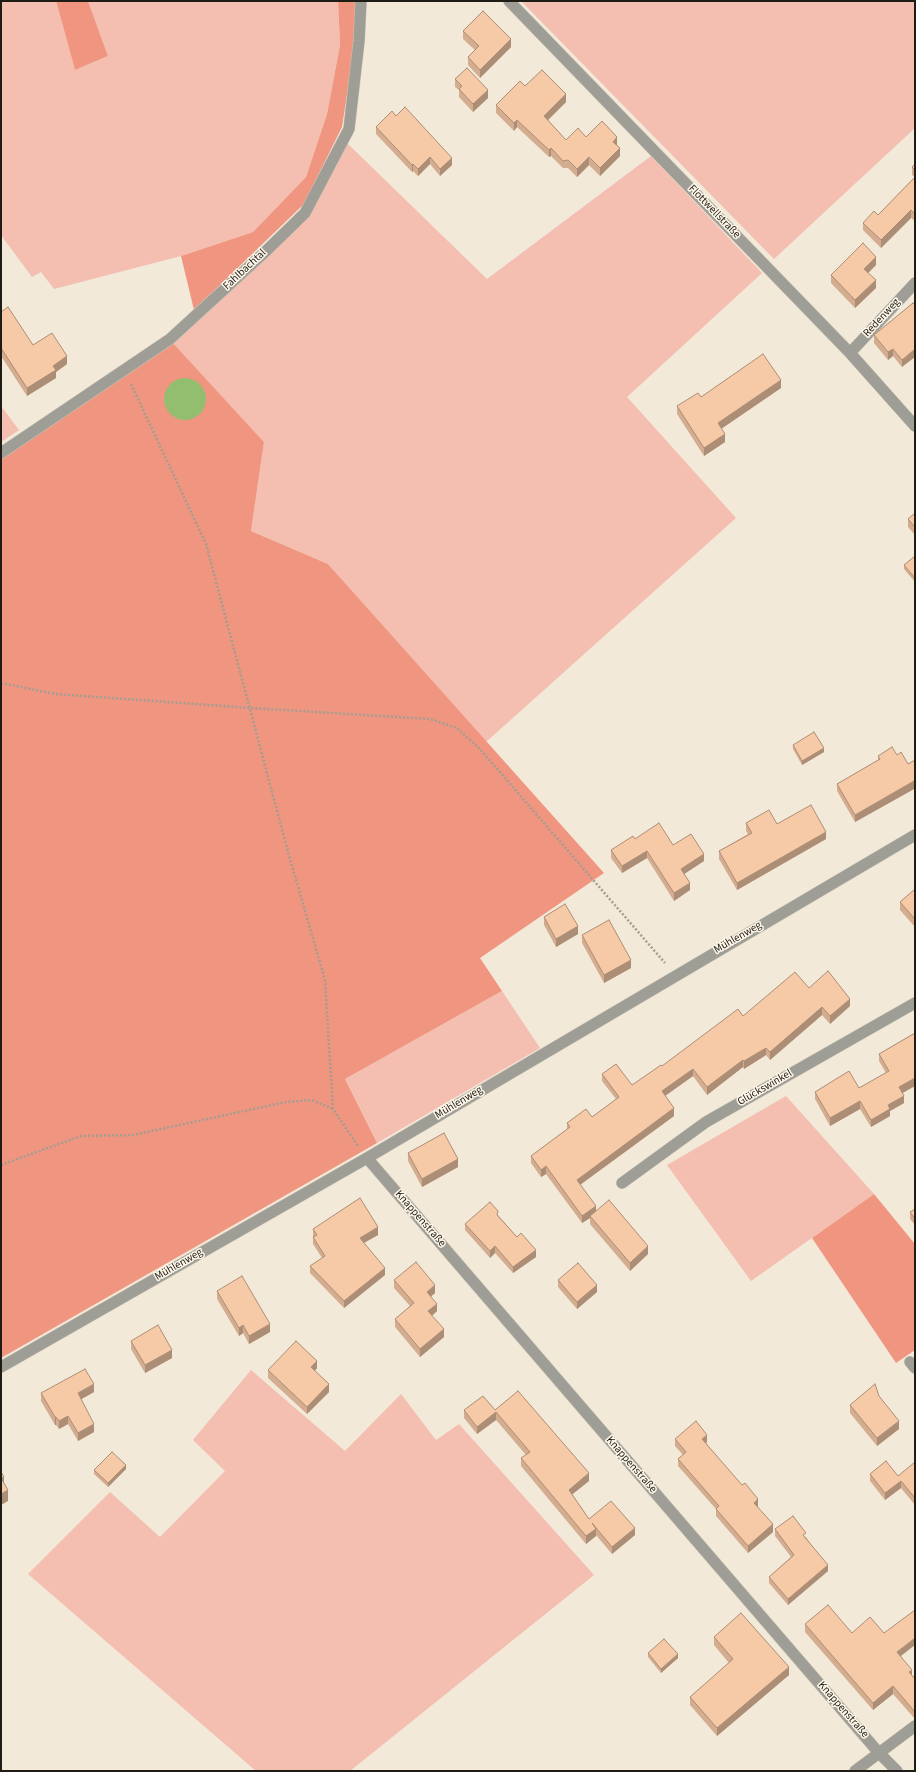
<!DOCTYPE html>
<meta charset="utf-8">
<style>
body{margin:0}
#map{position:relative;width:916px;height:1772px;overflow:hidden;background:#f2e9d9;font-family:"Source Sans 3",sans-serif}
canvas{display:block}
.frame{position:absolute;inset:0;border:2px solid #1f1c16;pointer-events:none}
</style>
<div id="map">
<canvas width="916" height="1772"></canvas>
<div class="frame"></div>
</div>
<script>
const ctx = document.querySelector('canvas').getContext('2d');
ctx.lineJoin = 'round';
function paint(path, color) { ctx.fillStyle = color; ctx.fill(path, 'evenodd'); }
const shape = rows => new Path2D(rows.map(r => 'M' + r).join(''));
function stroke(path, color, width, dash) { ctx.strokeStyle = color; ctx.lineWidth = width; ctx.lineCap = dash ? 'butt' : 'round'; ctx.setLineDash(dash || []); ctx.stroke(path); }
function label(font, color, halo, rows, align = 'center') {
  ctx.font = font + ' "Source Sans 3",sans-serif'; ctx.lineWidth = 3; ctx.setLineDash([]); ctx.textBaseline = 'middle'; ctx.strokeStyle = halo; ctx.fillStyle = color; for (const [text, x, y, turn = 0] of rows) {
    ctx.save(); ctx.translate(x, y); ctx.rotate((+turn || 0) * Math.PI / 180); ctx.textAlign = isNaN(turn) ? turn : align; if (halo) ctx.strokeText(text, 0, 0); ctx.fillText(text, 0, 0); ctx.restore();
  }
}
const green = shape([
 [1,1,56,1,75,70,108,56,88,1,338,1,340,45,327,114,306,177,253,232,181,256,54,289,41,272,32,277,1,235],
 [521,1,915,1,915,128,774,259],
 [347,143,487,279,651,156,762,273,627,397,736,518,486,742,328,564,251,531,264,442,173,343,310,213],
 [1,406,19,430,1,442],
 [502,991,540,1048,377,1143,345,1079],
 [786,1096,874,1194,751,1281,667,1165],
 [251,1370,345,1451,401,1394,436,1440,459,1424,594,1575,350,1771,256,1771,28,1574,110,1492,160,1537,225,1471,193,1440]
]);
const forest = shape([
 [56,1,88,1,108,56,75,70],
 [338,1,356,1,355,43,342,127,304,204,194,310,181,256,253,232,306,177,327,114,340,45],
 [173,343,264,442,251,531,328,564,604,873,480,958,502,991,345,1079,377,1143,1,1358,1,457],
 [874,1194,915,1244,915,1350,896,1363,812,1238]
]);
const water = shape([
 '164 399a21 21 0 1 1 42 0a21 21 0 1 1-42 0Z'
]);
const path = shape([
 [131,384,206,544,288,852,325,980,333,1109,358,1146],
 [1,683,55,694,251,708,430,719,457,728,479,748,665,963],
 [1,1165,81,1136,133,1135,286,1102,312,1100,333,1109]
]);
const minor = shape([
 [509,1,850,353,915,426],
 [850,353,915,283],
 [1,453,170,339,265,252,305,213,349,129,359,41,361,1],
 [367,1158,879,1753,897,1771],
 [622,1183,706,1122,915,1003],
 [910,1362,915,1368],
 [1,1367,367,1158,915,835],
 [855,1771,915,1726]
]);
const wall = shape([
 [463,31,511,47,480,78,468,65,468,57,475,50,463,39],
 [455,79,488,98,473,112,459,97,459,90,455,87],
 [525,86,566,102,548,120,566,140,586,137,617,145,620,156,600,176,589,165,577,177,568,168,563,168,551,156,549,157,517,127,514,131,496,113,496,105],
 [396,116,452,165,440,176,430,164,418,176,413,171,412,172,376,134,376,127],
 [915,164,915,221,911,218,881,248,863,230,863,223,878,215,915,177,912,175,912,167],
 [876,265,868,273,876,288,855,308,831,283,831,275],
 [913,303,902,367,893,356,888,360,874,343,874,335],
 [1,312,33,345,67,364,56,372,56,378,27,396,1,356],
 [781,388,721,429,725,442,704,456,677,414,677,406,701,397],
 [915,513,915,535,908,527,908,519],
 [915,556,915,582,904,569,904,565],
 [793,745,824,752,802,765,793,749],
 [897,755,908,764,915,760,915,790,914,789,855,822,837,791,837,784,878,760,878,756],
 [746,823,777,824,826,839,737,890,719,859,719,851,748,834,746,831],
 [635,839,673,845,704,861,684,874,690,890,674,901,647,858,622,873,611,858,611,850],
 [915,889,915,927,900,910,900,902],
 [544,917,578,934,556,947,544,925],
 [582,935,631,968,604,983,582,943],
 [809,988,850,1006,830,1024,822,1015,770,1060,766,1055,744,1069,743,1067,707,1095,693,1076,665,1096,674,1116,580,1185,596,1211,648,1254,630,1271,590,1224,590,1218,582,1223,546,1174,541,1177,531,1163,531,1156,567,1129,567,1123,592,1117,616,1099,602,1081,602,1074,632,1085,743,1016],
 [915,1033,915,1086,902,1093,904,1103,890,1111,890,1116,871,1127,860,1109,830,1126,815,1099,815,1092,859,1088,886,1073,879,1061,879,1054],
 [408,1153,458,1167,422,1187,408,1161],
 [915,1209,915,1225,910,1219,910,1212],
 [498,1215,517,1237,536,1257,513,1273,495,1253,490,1258,465,1230,465,1224],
 [313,1229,378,1235,364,1243,385,1275,344,1308,310,1273,310,1266,322,1258,313,1244],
 [394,1280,435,1293,431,1296,437,1311,432,1316,444,1337,420,1357,395,1327,395,1319,410,1306,394,1288],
 [558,1280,597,1292,577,1309,558,1287],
 [217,1291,270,1332,249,1344,243,1333,239,1336,217,1299],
 [131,1341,172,1358,145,1373,131,1349],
 [317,1368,315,1371,329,1392,307,1414,268,1378,268,1370],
 [94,1392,81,1399,94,1432,78,1441,68,1424,59,1429,56,1425,55,1425,41,1401,41,1393],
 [879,1396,899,1429,877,1446,850,1413,850,1405],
 [464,1410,495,1410,589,1481,572,1494,589,1519,635,1535,612,1554,596,1535,596,1536,586,1544,521,1466,521,1458,526,1455,496,1420,477,1434,464,1418],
 [675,1439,707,1442,706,1443,758,1507,773,1532,748,1553,716,1516,716,1509,678,1466,678,1459,683,1455,675,1446],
 [915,1462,915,1505,901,1488,885,1500,870,1481,870,1474,898,1476],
 [126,1469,108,1487,94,1474,94,1470],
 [775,1529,806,1537,828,1571,788,1605,769,1583,769,1577,791,1557,775,1536],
 [805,1624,852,1633,901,1656,912,1675,915,1679,915,1719,893,1694,873,1710,805,1632],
 [714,1637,789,1675,717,1736,690,1705,690,1697,729,1663,714,1645],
 [648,1653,678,1658,661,1673,648,1657]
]);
const shadedWall = shape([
 [511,39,511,47,480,78,480,70],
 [488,90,488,98,473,112,473,104],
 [566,94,566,102,544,124,544,116],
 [517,120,517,127,514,131,514,123],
 [617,137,617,145,613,149,613,142],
 [551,148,551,156,549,157,549,150],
 [620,148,620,156,600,176,600,168],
 [430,157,430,164,418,176,418,169],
 [589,157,589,165,577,177,577,169],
 [452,158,452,165,440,176,440,169],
 [413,164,413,171,412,172,412,165],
 [911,210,911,218,881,248,881,240],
 [876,257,876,265,864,277,864,269],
 [876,280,876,288,855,308,855,300],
 [893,349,893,356,888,360,888,352],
 [915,349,915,357,902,367,902,360],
 [67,356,67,364,56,372,56,378,27,396,27,388,53,366],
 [781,380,781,388,718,431,718,423],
 [725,434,725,442,704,456,704,448],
 [824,748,824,752,802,765,802,761],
 [914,781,914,789,855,822,855,815],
 [826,832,826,839,737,890,737,883],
 [647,851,647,858,622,873,622,866],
 [704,854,704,861,681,876,681,869],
 [690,883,690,890,674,901,674,893],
 [578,926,578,934,556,947,556,939],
 [631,960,631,968,604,983,604,975],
 [850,999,850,1006,830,1024,830,1016],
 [822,1007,822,1015,770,1060,770,1052],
 [766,1048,766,1055,744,1069,744,1061],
 [743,1060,743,1067,707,1095,707,1087],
 [693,1069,693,1076,662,1098,662,1091],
 [915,1078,915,1086,899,1095,899,1087],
 [904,1096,904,1103,890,1111,890,1116,871,1127,871,1120,888,1105],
 [860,1101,860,1109,830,1126,830,1118],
 [674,1108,674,1116,577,1187,577,1180],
 [458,1159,458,1167,422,1187,422,1179],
 [546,1166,546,1174,541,1177,541,1170],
 [596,1206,596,1213,590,1216,590,1218,582,1223,582,1216],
 [378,1227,378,1235,360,1245,360,1238],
 [495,1246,495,1253,490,1258,490,1251],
 [648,1246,648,1254,630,1271,630,1263],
 [536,1250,536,1257,513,1273,513,1267],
 [385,1268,385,1275,344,1308,344,1301],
 [435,1285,435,1293,427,1300,427,1292],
 [597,1285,597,1292,577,1309,577,1302],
 [437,1304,437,1311,428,1319,428,1311],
 [270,1324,270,1332,249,1344,249,1336],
 [243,1325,243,1333,239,1336,239,1328],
 [444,1329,444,1337,420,1357,420,1349],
 [172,1350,172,1358,145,1373,145,1365],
 [317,1361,317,1368,311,1375,311,1367],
 [94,1384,94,1392,78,1401,78,1393],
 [329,1384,329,1392,307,1414,307,1407],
 [496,1412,496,1420,477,1434,477,1427],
 [68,1416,68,1424,59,1429,59,1421],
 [55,1417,56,1417,56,1425,55,1425],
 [899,1421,899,1429,877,1446,877,1438],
 [94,1424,94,1432,78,1441,78,1433],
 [707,1435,707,1442,702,1446,702,1439],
 [126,1465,126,1469,108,1487,108,1483],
 [589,1473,589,1481,569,1497,569,1490],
 [4,1477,4,1488,1,1478],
 [901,1481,901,1488,885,1500,885,1493],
 [8,1490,8,1501,1,1505,1,1494],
 [758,1499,758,1507,754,1510,754,1503],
 [773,1524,773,1532,748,1553,748,1546],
 [635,1528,635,1535,612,1554,612,1547],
 [596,1529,596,1536,586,1544,586,1536],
 [828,1565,828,1571,788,1605,788,1599],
 [915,1638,915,1645,897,1659,897,1652],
 [678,1654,678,1658,661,1673,661,1669],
 [789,1667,789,1675,717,1736,717,1728],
 [912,1670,912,1677,909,1672],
 [893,1686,893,1694,873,1710,873,1703]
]);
const building = shape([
 [483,11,511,39,480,70,468,57,479,46,463,31,483,11],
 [467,68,488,90,473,104,459,89,462,86,455,79,467,68],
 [542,70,566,94,544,116,566,140,578,128,586,137,602,121,617,137,613,142,620,148,600,168,589,157,577,169,568,160,563,161,551,148,549,150,517,120,514,123,496,105,520,81,525,86,542,70],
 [405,107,452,158,440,169,430,157,418,169,413,164,412,165,376,127,392,111,396,116,405,107],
 [915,164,915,170,912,167,915,164],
 [915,177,915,214,911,210,881,240,863,223,874,211,878,215,915,177],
 [863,243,876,257,864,269,876,280,855,300,831,275,863,243],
 [913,303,915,305,915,349,902,360,893,349,888,352,874,335,913,303],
 [8,307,33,345,52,333,67,356,53,366,56,370,27,388,1,348,1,312,8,307],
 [763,354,781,380,718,423,725,434,704,448,677,406,698,393,701,397,763,354],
 [915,513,915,527,908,519,915,513],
 [915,556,915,578,904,565,915,556],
 [814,732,824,748,802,761,793,745,814,732],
 [892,747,897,755,901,752,908,764,915,760,915,783,914,781,855,815,837,784,880,759,878,756,892,747],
 [811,805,826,832,737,883,719,851,752,833,746,823,769,810,777,824,811,805],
 [659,823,673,845,691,834,704,854,681,869,690,883,674,893,647,851,622,866,611,850,633,836,635,839,659,823],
 [915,889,915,919,900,902,915,889],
 [565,904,578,926,556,939,544,917,565,904],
 [609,920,631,960,604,975,582,935,609,920],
 [828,971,850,999,830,1016,822,1007,770,1052,766,1048,744,1061,743,1060,707,1087,693,1069,662,1091,674,1108,577,1180,596,1206,582,1216,546,1166,541,1170,531,1156,570,1127,567,1123,586,1109,592,1117,619,1097,602,1074,616,1064,632,1085,661,1065,662,1066,738,1009,743,1016,795,972,809,988,828,971],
 [915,1033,915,1078,899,1087,904,1096,888,1105,890,1109,871,1120,860,1101,830,1118,815,1092,849,1071,859,1088,889,1071,879,1054,915,1033],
 [444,1133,458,1159,422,1179,408,1153,444,1133],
 [360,1198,378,1227,360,1238,385,1268,344,1301,310,1266,325,1256,313,1237,317,1235,313,1229,360,1198],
 [609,1200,648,1246,630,1263,590,1216,609,1200],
 [490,1202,498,1211,497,1215,517,1237,521,1233,536,1250,513,1267,495,1246,490,1251,465,1224,490,1202],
 [915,1209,915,1219,910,1212,915,1209],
 [416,1262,435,1285,427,1292,437,1304,428,1311,444,1329,420,1349,395,1319,414,1303,394,1280,416,1262],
 [578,1263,597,1285,577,1302,558,1280,578,1263],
 [242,1276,270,1324,249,1336,243,1325,239,1328,217,1291,242,1276],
 [158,1325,172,1350,145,1365,131,1341,158,1325],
 [296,1341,317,1361,311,1367,329,1384,307,1407,268,1370,296,1341],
 [85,1369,94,1384,78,1393,94,1424,78,1433,68,1416,59,1421,56,1417,55,1417,41,1393,85,1369],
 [875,1384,879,1396,899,1421,877,1438,850,1405,875,1384],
 [518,1391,589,1473,569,1490,589,1519,611,1501,635,1528,612,1547,592,1523,596,1529,586,1536,521,1458,530,1452,496,1412,477,1427,464,1410,483,1396,495,1410,518,1391],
 [696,1421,707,1435,702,1439,742,1485,745,1483,758,1499,754,1503,773,1524,748,1546,716,1509,719,1506,678,1459,686,1452,675,1439,696,1421],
 [112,1452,126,1465,108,1483,94,1470,112,1452],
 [886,1461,898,1476,915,1462,915,1498,901,1481,885,1493,870,1474,886,1461],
 [1,1472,4,1477,1,1478,8,1490,1,1494,1,1472],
 [793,1516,806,1533,803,1535,828,1565,788,1599,769,1577,794,1555,775,1529,793,1516],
 [828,1605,852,1633,870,1617,884,1633,915,1610,915,1638,897,1652,912,1670,909,1672,915,1679,915,1712,893,1686,873,1703,805,1624,828,1605],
 [741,1613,789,1667,717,1728,690,1697,733,1659,714,1637,741,1613],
 [664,1639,678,1654,661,1669,648,1653,664,1639]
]);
const streetNames = [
 ["Flottwellstraße",714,212,46],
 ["Fahlbachtal",245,270,-43],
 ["Redenweg",882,318,-47],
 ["Mühlenweg",738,938,-30],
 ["Glückswinkel",765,1088,-30],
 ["Mühlenweg",459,1103,-31],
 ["Knappenstraße",420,1219,49],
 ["Mühlenweg",179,1265,-30],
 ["Knappenstraße",631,1465,49],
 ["Knappenstraße",843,1710,49]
];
paint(green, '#f4beb0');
paint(forest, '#f09680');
paint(water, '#94be6f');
stroke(minor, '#ccc4b6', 12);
stroke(path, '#a39c90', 2.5, [2, 2]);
stroke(minor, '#9e9e96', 11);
paint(wall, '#d4ad90');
paint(shadedWall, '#ac8d75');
paint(building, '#f6c9a7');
stroke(building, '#ac8d75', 1);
label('11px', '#1f1c16', '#fef7e9', streetNames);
</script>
